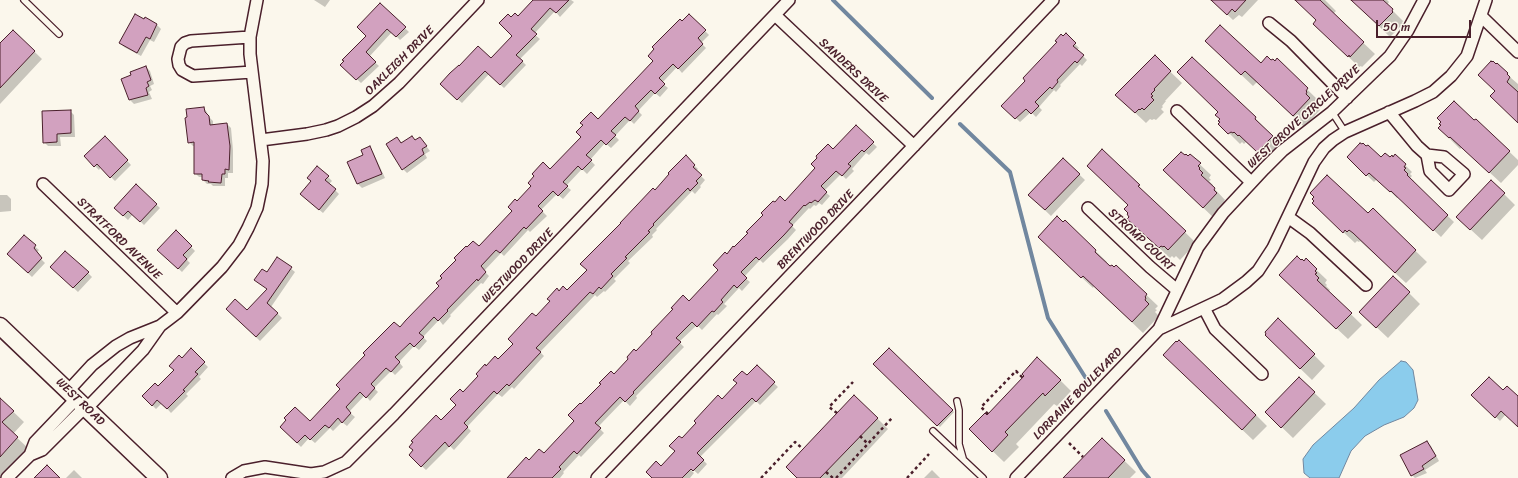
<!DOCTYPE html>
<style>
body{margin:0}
#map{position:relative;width:1518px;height:478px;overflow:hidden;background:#fbf7ec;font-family:Sriracha,sans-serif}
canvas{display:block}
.scale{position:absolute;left:1376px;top:20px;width:95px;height:18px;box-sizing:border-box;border:2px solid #4a1f2b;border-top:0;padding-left:5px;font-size:12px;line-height:14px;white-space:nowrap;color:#4a1f2b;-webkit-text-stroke:3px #fbf7ec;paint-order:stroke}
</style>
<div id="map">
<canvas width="1518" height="478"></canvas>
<div class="scale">50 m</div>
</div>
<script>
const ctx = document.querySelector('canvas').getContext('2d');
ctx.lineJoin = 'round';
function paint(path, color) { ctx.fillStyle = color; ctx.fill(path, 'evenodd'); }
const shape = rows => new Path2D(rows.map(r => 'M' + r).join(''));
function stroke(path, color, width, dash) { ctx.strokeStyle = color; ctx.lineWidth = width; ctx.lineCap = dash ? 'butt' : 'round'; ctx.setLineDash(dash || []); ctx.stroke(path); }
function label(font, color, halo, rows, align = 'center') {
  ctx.font = font + ' Sriracha,sans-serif'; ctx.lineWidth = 3; ctx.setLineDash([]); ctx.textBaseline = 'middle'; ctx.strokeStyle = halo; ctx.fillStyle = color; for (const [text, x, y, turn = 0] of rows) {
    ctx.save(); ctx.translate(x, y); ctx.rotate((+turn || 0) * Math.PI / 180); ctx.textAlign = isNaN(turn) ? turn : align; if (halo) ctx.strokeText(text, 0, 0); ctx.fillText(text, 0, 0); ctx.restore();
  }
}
const water = shape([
 [1401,361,1406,362,1413,370,1418,400,1414,408,1404,417,1384,425,1365,436,1351,451,1339,478,1310,478,1304,473,1303,459,1313,445,1354,408,1379,380,1401,361]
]);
const shadow = shape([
 [314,0,330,0,325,7],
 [534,0,571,0,574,2,560,17,555,11,534,34,540,39,520,59,526,65,504,88,489,74,462,103,441,84,491,59,513,36,511,18,518,17],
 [1212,0,1258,0,1242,17,1239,15,1233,20],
 [1295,0,1325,0,1336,11,1333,14,1375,54,1362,67,1361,66,1359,67,1326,35,1317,20],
 [1352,0,1387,0,1389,2,1387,5,1403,21,1402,23,1403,24,1390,37],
 [380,4,409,32,400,40,392,32,369,57,379,66,361,83,342,65,367,36],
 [689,15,709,35,701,43,706,48,682,73,677,67,662,83,668,88,660,97,655,93,638,111,642,115,634,124,630,120,615,136,619,140,611,148,605,143,590,160,595,165,587,174,582,169,566,186,571,190,563,199,557,194,541,210,547,216,530,232,528,230,504,256,501,253,484,271,489,276,483,284,481,283,450,315,451,316,443,325,439,320,423,337,427,341,419,350,414,346,399,362,403,367,395,375,391,371,374,388,378,392,370,401,365,395,349,412,355,417,347,426,342,422,333,431,330,428,315,443,309,438,301,447,281,427,310,422,513,211,517,202,550,170,654,61,682,22],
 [145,19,157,25,161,29,154,42,150,40,141,56,124,47,120,43],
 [13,31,42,59,0,104,0,44],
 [1066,35,1079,48,1077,50,1087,60,1082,66,1080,64,1060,85,1061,86,1056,92,1054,90,1039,107,1042,110,1036,117,1031,112,1020,122,1003,106,1027,81],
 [1217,52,1261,65,1271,62,1275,62,1277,60,1318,100,1316,103,1318,104,1316,106,1320,110,1304,127,1257,82,1253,86],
 [1155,57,1182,83,1165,101,1166,101,1162,106,1163,107,1161,109,1164,112,1156,120,1154,119,1152,120,1150,119,1146,123,1128,106],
 [1192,58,1255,118,1283,147,1269,162,1246,142,1244,144,1242,142,1240,144,1220,124,1221,119,1219,112],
 [1496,65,1518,84,1518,122,1496,92],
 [146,67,150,71,154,84,150,86,152,90,149,92,152,99,134,104,130,100,123,79,132,76],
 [203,108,207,112,208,116,213,121,213,126,227,124,231,128,233,150,233,173,228,173,228,178,225,178,225,186,213,186,211,184,207,184,203,180,203,177,199,177,195,173,195,146,193,146,189,142],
 [70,111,74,115,75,137,60,137,61,146,48,146,44,142],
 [1476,120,1518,160,1518,165,1501,183,1462,147,1460,149,1439,128,1442,125,1474,122],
 [856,127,877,147,869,155,866,153,852,169,854,171,846,179,841,174,824,191,830,196,822,205,819,203,816,206,814,205,810,209,809,208,792,226,796,230,788,239,763,263,760,260,744,277,750,282,742,291,739,288,724,304,727,306,718,315,717,314,702,330,697,325,679,342,684,347,636,396,637,398,630,406,624,400,598,427,604,433,581,457,579,455,563,472,564,473,560,478,507,478,529,461,544,454,575,421,581,406,689,303,720,270,727,255,785,202],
 [105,137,131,165,115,181,101,167,99,170,85,156],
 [397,138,401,143,416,141,420,138,430,151,425,154,427,158,407,173,403,169],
 [370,148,373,152,385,178,362,188,358,184,348,163,364,155],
 [1102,151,1196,243,1180,260,1176,256,1174,258,1172,256,1170,258,1140,230,1131,216,1129,206],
 [1190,155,1211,175,1209,178,1211,180,1209,181,1213,185,1212,186,1225,200,1224,201,1228,205,1215,219,1175,181],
 [686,157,698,169,696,171,705,180,700,186,701,187,695,194,692,191,656,229,657,230,652,235,653,237,628,261,630,263,614,279,616,281,605,292,604,291,597,297,595,295,540,352,544,356,514,389,512,387,502,397,498,394,467,427,471,431,454,450,450,446,426,470,410,455,457,405,463,393,486,367,498,361,514,344,559,292,567,291,588,270],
 [1348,157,1390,158,1405,165,1412,172,1410,174,1412,176,1410,178,1414,181,1413,183,1454,222,1441,237,1399,197,1397,198,1377,179,1374,182],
 [1063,159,1085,180,1051,216,1029,195],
 [328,177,332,181,329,184,339,194,323,213,305,198,312,181],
 [136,186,160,208,144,225,133,214,128,220,115,208],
 [1504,194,1515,205,1482,240,1469,228],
 [0,195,7,195,11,199,11,211,0,212],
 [1316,201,1368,215,1373,210,1427,262,1406,283,1360,241,1359,242,1357,241,1355,243,1324,214],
 [1065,222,1107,262,1105,263,1110,268,1114,268,1116,266,1158,306,1155,309,1157,310,1155,312,1159,316,1143,333,1094,286,1093,288,1050,248],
 [176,232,195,251,187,260,190,263,182,272,159,250],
 [24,237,39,250,37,252,41,256,39,257,45,263,32,277,8,254],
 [278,258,295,272,271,307,282,318,260,341,227,309,247,312,268,289,267,273],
 [1306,260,1327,280,1325,283,1327,285,1326,286,1330,290,1328,292,1362,325,1348,339,1291,286],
 [51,267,88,273,92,277,78,292],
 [1409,293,1420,304,1388,338,1372,323],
 [1277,346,1314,355,1325,366,1312,380],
 [889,349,954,412,940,427,874,364],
 [191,350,208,367,199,377,201,379,186,394,188,396,171,413,162,403,156,409,143,396,158,387,175,370,182,360],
 [1175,366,1256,415,1267,426,1253,440],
 [757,367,778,387,760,405,756,401,700,457,707,464,698,474,688,465,687,466,694,473,690,478,651,478,676,451,682,439],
 [1299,378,1326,404,1293,438,1266,412],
 [1060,380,1071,391,1057,406,1054,404,1016,444,1019,447,1004,462,981,440,988,416],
 [1503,391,1518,398,1518,426,1506,414,1500,421,1473,395],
 [0,399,24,422,13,434,29,449,1,478,0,478],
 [877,418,888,429,842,478,798,478],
 [1102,439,1136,472,1130,478,1065,478],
 [1427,442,1431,446,1439,461,1425,470,1427,473,1415,478,1412,475],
 [74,470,82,478,66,478],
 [932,470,940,478,924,478]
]);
const stream = shape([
 [833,0,932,98],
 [960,124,1010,172,1048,318,1087,380],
 [1106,411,1142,470,1149,478]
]);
const building = shape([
 [533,0,569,0,556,13,550,8,531,29,537,34,516,55,523,61,500,85,485,71,457,100,440,84,450,73,459,65,459,66,478,46,491,58,512,36,499,23,508,14,511,17,515,13,518,16,533,0],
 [1211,0,1246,0,1235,12,1232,9,1227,15,1211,0],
 [1295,0,1320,0,1364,42,1350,57,1349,55,1348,57,1313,24,1316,20,1295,0],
 [1351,0,1383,0,1393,9,1392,11,1393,12,1379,26,1351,0],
 [380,3,406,27,396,37,387,29,366,52,376,62,356,80,340,65,344,61,342,60,366,36,357,27,380,3],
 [135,14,144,19,145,17,157,24,150,39,146,37,137,53,119,43,135,14],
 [689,14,706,30,698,38,703,44,678,69,673,64,659,78,665,84,655,94,651,90,635,106,639,111,630,121,625,117,611,131,616,135,606,145,601,140,586,155,592,160,582,170,578,166,563,182,568,186,558,196,553,191,538,206,543,211,526,229,524,227,500,253,496,250,481,266,486,272,478,281,477,279,447,310,448,311,438,321,434,317,419,333,424,337,414,347,410,343,395,357,400,362,391,372,386,368,371,384,375,388,366,398,360,392,346,407,351,413,342,423,338,418,329,428,325,425,310,440,305,435,297,443,280,427,286,420,284,418,295,407,310,421,340,389,336,385,365,355,363,353,394,322,400,327,406,320,439,286,436,283,442,278,440,276,456,260,454,258,466,246,467,247,473,241,479,246,512,211,508,207,515,199,517,201,531,186,528,183,534,176,532,174,543,162,550,169,581,137,576,132,583,125,580,123,591,112,598,119,653,61,648,56,654,49,652,47,680,19,682,21,689,14],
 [1220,25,1261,63,1267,56,1271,60,1273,59,1275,61,1277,58,1308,88,1306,91,1307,92,1306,94,1310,98,1293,116,1245,71,1241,75,1205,41,1220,25],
 [13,30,35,51,0,88,0,43,13,30],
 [1066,33,1076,43,1073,46,1084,55,1077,63,1075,61,1057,80,1058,82,1052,89,1050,87,1035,102,1039,106,1031,114,1026,109,1015,119,1001,106,1025,81,1023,78,1057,42,1055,41,1061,34,1063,36,1066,33],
 [1155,55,1171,71,1154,89,1155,90,1151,94,1153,96,1151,97,1154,100,1144,110,1142,108,1140,110,1139,109,1135,113,1115,95,1155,55],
 [1192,57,1256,117,1255,119,1273,136,1257,152,1239,135,1238,136,1234,132,1233,133,1231,132,1228,134,1218,124,1220,122,1218,121,1220,119,1215,115,1218,112,1177,72,1192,57],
 [1491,61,1492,62,1493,61,1496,64,1497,63,1508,73,1507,74,1510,77,1507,82,1518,92,1518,123,1490,96,1495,91,1478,75,1491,61],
 [146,66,151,80,147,82,149,86,146,88,148,95,129,100,121,79,131,75,130,72,146,66],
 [1454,101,1474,120,1476,119,1510,151,1489,173,1450,137,1449,138,1438,128,1441,125,1439,124,1441,122,1437,118,1454,101],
 [204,107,205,112,209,116,210,125,227,123,230,146,229,170,225,169,225,174,222,174,221,183,208,182,209,181,202,180,202,174,194,174,194,142,188,143,185,118,187,117,186,109,204,107],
 [71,110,71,133,57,134,57,142,43,143,42,111,71,110],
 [856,125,874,142,864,152,862,150,848,164,851,166,842,176,836,171,821,186,827,192,818,202,815,200,811,203,810,202,805,206,804,205,789,222,793,225,784,235,759,260,756,257,741,272,747,278,737,288,734,285,721,300,723,302,714,312,712,311,697,327,692,322,676,338,681,342,633,392,634,393,625,402,620,397,595,423,601,428,577,454,574,451,559,467,561,469,552,478,507,478,526,457,529,460,539,449,544,453,574,421,568,415,580,403,581,404,601,384,599,383,611,371,614,374,628,359,627,357,634,349,636,351,652,334,651,332,673,309,671,308,683,295,689,301,718,270,713,265,725,252,727,254,733,246,734,247,748,233,746,232,763,215,761,213,773,201,775,202,780,196,785,201,815,168,811,164,817,158,816,156,828,144,833,149,856,125],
 [105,136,128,160,110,178,97,164,94,167,84,156,105,136],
 [412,136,415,140,420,137,427,146,422,149,424,154,402,170,386,144,397,137,401,143,412,136],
 [1360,143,1362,144,1363,143,1366,146,1368,145,1381,157,1385,153,1390,157,1392,155,1393,157,1395,154,1406,164,1404,167,1406,168,1404,170,1408,174,1407,175,1448,215,1433,231,1391,191,1390,192,1369,173,1366,176,1347,157,1360,143],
 [370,146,382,174,357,184,347,162,363,155,361,150,370,146],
 [1102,149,1140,185,1138,186,1186,231,1168,250,1164,246,1163,247,1161,246,1159,248,1127,219,1129,217,1127,214,1128,213,1124,209,1128,205,1087,166,1102,149],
 [1181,152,1185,155,1186,154,1188,156,1190,154,1201,163,1198,166,1200,168,1199,169,1203,173,1201,175,1215,188,1214,190,1217,193,1203,208,1163,170,1181,152],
 [686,155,695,165,693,167,702,175,696,181,698,183,690,191,688,188,653,224,654,225,648,231,650,232,625,257,627,258,611,274,613,276,601,289,599,287,593,294,590,292,536,348,541,352,509,386,507,384,497,394,494,391,464,423,468,427,449,447,445,442,421,467,409,455,413,450,409,447,413,442,411,441,436,415,441,420,456,405,450,399,460,389,463,392,478,376,476,374,485,364,486,366,495,356,498,359,513,344,508,339,532,313,536,316,550,301,547,299,557,288,559,291,563,286,567,290,587,270,580,264,621,223,620,223,653,188,655,190,669,174,668,173,686,155],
 [1063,158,1080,174,1045,210,1028,195,1063,158],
 [317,166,329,176,325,180,336,189,319,210,300,194,311,181,307,178,317,166],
 [1327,175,1368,213,1373,208,1416,250,1395,273,1353,233,1349,230,1347,232,1345,230,1343,233,1312,203,1314,201,1312,199,1314,197,1310,193,1327,175],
 [1491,180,1505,193,1470,230,1456,217,1491,180],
 [136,184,157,204,140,222,128,211,123,216,114,208,136,184],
 [1057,216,1063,222,1065,220,1096,250,1095,252,1110,266,1112,265,1114,267,1116,265,1147,294,1145,297,1146,298,1145,300,1149,304,1132,322,1083,276,1081,278,1038,237,1057,216],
 [176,230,192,246,183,255,187,259,178,269,157,250,176,230],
 [24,235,36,245,34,248,42,258,28,273,7,254,24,235],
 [65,251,89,272,73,288,50,267,65,251],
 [1297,256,1301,260,1302,259,1304,261,1306,258,1317,269,1315,271,1317,273,1315,274,1319,278,1317,280,1352,313,1336,329,1279,275,1297,256],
 [277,257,292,267,267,303,278,313,256,337,226,309,235,299,247,310,267,289,254,280,262,269,267,272,277,257],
 [1393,276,1410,292,1376,328,1359,312,1393,276],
 [1278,318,1315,354,1300,369,1265,335,1266,334,1265,332,1278,318],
 [1179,340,1256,415,1242,430,1163,355,1176,341,1177,342,1179,340],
 [191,348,205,362,195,372,198,374,183,390,185,391,167,409,157,400,152,406,142,396,155,383,158,386,174,370,169,366,179,355,182,358,191,348],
 [889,348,953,410,937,426,873,364,889,348],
 [1037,357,1061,380,1045,396,1043,393,1005,432,1008,435,992,452,969,429,985,413,987,415,1024,376,1022,374,1037,357],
 [757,365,775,382,756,402,752,398,697,453,704,460,693,471,691,469,682,478,652,478,646,472,656,461,661,466,675,451,669,446,679,436,682,438,696,423,694,421,718,395,722,399,737,383,733,380,742,371,747,375,757,365],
 [1299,377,1315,392,1281,428,1265,412,1299,377],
 [1489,377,1503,390,1507,386,1518,396,1518,427,1501,411,1495,418,1471,395,1489,377],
 [854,395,878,418,820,478,797,478,786,467,854,395],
 [0,398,14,411,2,422,18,437,0,457,0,398],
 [1102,438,1125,460,1108,478,1063,478,1102,438],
 [1427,441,1436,456,1422,466,1424,469,1411,476,1400,455,1427,441],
 [47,465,60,478,34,478,47,465]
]);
const path = shape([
 [837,413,829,407,853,382],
 [988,414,981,407,986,402,1016,371,1023,378],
 [860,436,868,444],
 [1069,443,1083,457],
 [826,472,833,478],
 [761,478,795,442,803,449],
 [836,478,892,418],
 [907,478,929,454]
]);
const service = shape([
 [24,0,59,34],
 [1332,112,1345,132],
 [957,401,959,410,959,444,963,458],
 [933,431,983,478]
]);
const minor = shape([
 [775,15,914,146],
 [1481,16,1518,52],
 [1269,23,1291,41,1347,98],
 [250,37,191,41,185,43,181,47,178,59,179,65,182,70,193,76,252,72],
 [1177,111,1251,182],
 [1389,112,1417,146,1427,155,1430,171,1449,190,1464,174,1444,157,1427,155],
 [261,140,307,134,326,130,338,126,356,117,373,106,399,83,478,0],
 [43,184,177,313],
 [1088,208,1150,267,1177,290],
 [1288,217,1310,233,1366,285],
 [1204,308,1215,329,1262,374],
 [1159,329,1223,299,1246,282,1258,271,1273,248,1314,162,1324,148,1333,140,1345,132,1415,101,1433,92,1451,76,1467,56,1486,0],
 [68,391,92,365,116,346,130,338,160,326,177,313,222,267,239,245,248,228,257,208,262,184,263,161,250,54,250,37,257,0],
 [87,408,143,350,160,326],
 [30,455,42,450,85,407],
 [7,478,30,455,35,442,77,398],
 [232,478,244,471,265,467,311,474,324,472,346,462,394,414,789,0],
 [597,478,1053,0],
 [1016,478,1159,329,1198,247,1223,213,1264,169,1282,151,1332,112,1390,56,1408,30,1424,0]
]);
const secondary = shape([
 [0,326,159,478]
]);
const streetNames = [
 ["OAKLEIGH DRIVE",400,61,-45],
 ["SANDERS DRIVE",853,71,43],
 ["WEST GROVE CIRCLE DRIVE",1304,117,-42],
 ["BRENTWOOD DRIVE",816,230,-46],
 ["STRATFORD AVENUE",119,239,44],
 ["STROMP COURT",1141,240,43],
 ["WESTWOOD DRIVE",518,266,-46],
 ["LORRAINE BOULEVARD",1078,394,-46],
 ["WEST ROAD",80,402,44]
];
paint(water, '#8bccec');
stroke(water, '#71879f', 1);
paint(shadow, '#0003');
stroke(stream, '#71879f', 4);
paint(building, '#d2a1bf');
stroke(building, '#4a1f2b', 1);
stroke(service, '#4a1f2b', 8);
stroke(minor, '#4a1f2b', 14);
stroke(secondary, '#4a1f2b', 19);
stroke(path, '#4a1f2b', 2.5, [3, 3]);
stroke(service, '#fbf7ec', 5.5);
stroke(minor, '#fbf7ec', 11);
stroke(secondary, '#fbf7ec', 16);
label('12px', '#4a1f2b', '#fbf7ec', streetNames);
</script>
